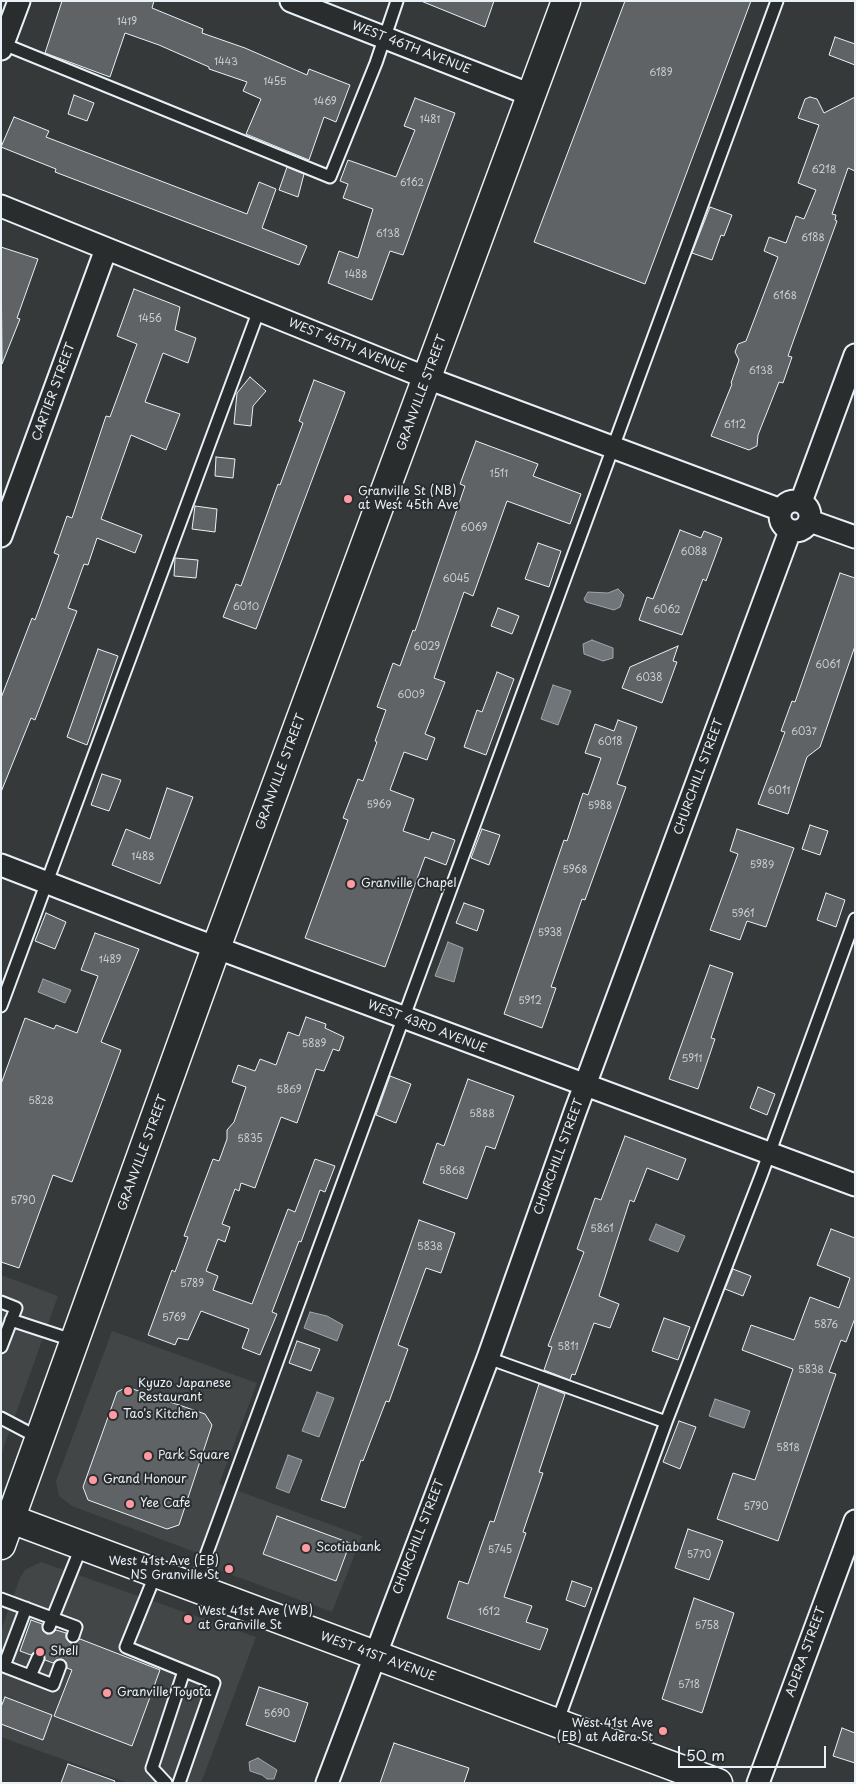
<!DOCTYPE html>
<style>
body{margin:0}
#map{position:relative;width:856px;height:1784px;overflow:hidden;background:#35393a;font-family:"Playpen Sans",sans-serif}
canvas{display:block}
.frame{position:absolute;inset:0;border:2px solid #e8f1f8;pointer-events:none}
.scale{position:absolute;left:678px;top:1746px;width:148px;height:22px;box-sizing:border-box;border:2px solid #e8f1f8;border-top:0;padding-left:6px;font-size:15px;line-height:18px;white-space:nowrap;color:#e8f1f8;-webkit-text-stroke:4px #2a2d2e;paint-order:stroke}
</style>
<div id="map">
<canvas width="856" height="1784"></canvas>
<div class="frame"></div>
<div class="scale">50 m</div>
</div>
<script>
const ctx = document.querySelector('canvas').getContext('2d');
ctx.lineJoin = 'round';
function paint(path, color) { ctx.fillStyle = color; ctx.fill(path, 'evenodd'); }
const shape = rows => new Path2D(rows.map(r => 'M' + r).join(''));
function stroke(path, color, width, dash) { ctx.strokeStyle = color; ctx.lineWidth = width; ctx.lineCap = dash ? 'butt' : 'round'; ctx.setLineDash(dash || []); ctx.stroke(path); }
function label(font, color, halo, rows, align = 'center') {
  ctx.font = font + ' "Playpen Sans",sans-serif'; ctx.lineWidth = 4; ctx.setLineDash([]); ctx.textBaseline = 'middle'; ctx.strokeStyle = halo; ctx.fillStyle = color; for (const [text, x, y, turn = 0] of rows) {
    ctx.save(); ctx.translate(x, y); ctx.rotate((+turn || 0) * Math.PI / 180); ctx.textAlign = isNaN(turn) ? turn : align; if (halo) ctx.strokeText(text, 0, 0); ctx.fillText(text, 0, 0); ctx.restore();
  }
}
const built = shape([
 [1,1275,58,1296,1,1455],
 [112,1331,257,1383,219,1484,362,1536,332,1612,216,1569,213,1566,211,1558,72,1506,59,1496,56,1481],
 [41,1562,256,1637,201,1783,128,1783,1,1737,1,1630,20,1578,25,1570]
]);
const water = shape([
 [618,589,624,595,620,607,614,610,586,602,584,599,588,592,608,593,618,589],
 [592,640,613,648,613,658,603,661,584,654,583,644,592,640],
 [553,685,571,691,558,725,541,719,553,685],
 [448,942,463,948,454,982,435,976,448,942],
 [43,979,71,990,65,1003,38,992,43,979],
 [656,1224,685,1236,678,1252,649,1240,656,1224],
 [310,1312,327,1316,343,1325,337,1341,304,1328,310,1312],
 [317,1392,334,1398,319,1437,302,1431,317,1392],
 [715,1399,750,1411,744,1428,709,1416,715,1399],
 [288,1455,302,1460,289,1493,276,1488,288,1455],
 [258,1758,277,1770,274,1779,267,1779,262,1775,250,1771,249,1762,258,1758]
]);
const building = shape([
 [62,1,154,1,152,8,203,29,202,33,245,48,307,75,309,69,350,85,336,122,324,117,309,160,246,134,261,99,243,91,247,82,209,69,209,67,159,45,125,33,110,77,45,53,62,1],
 [421,1,494,1,485,27,421,1],
 [625,1,751,1,645,284,534,242,625,1],
 [835,37,855,44,855,65,829,55,835,37],
 [74,95,94,103,87,121,68,114,74,95],
 [810,97,817,99,824,113,855,97,855,171,848,168,832,214,836,215,835,220,837,221,794,339,788,356,792,357,783,383,779,382,758,435,757,446,749,450,711,436,732,384,731,383,739,360,735,352,738,344,746,341,778,257,764,251,769,237,786,243,796,216,804,219,816,190,798,183,819,125,798,118,805,99,810,97],
 [415,98,455,113,403,255,390,251,372,300,328,283,339,251,358,258,373,209,343,198,348,184,340,181,348,160,396,177,415,130,404,126,415,98],
 [14,117,49,131,46,137,247,214,259,182,276,189,262,228,307,246,299,265,55,172,56,169,1,147,14,117],
 [287,167,304,174,298,197,279,190,287,167],
 [710,207,732,215,724,236,721,235,712,260,692,253,710,207],
 [1,247,38,259,17,318,20,319,2,364,1,247],
 [134,289,180,307,175,330,196,338,188,363,163,353,145,402,180,414,166,450,131,435,101,519,142,535,135,553,97,538,88,565,84,564,68,608,77,611,35,720,31,718,1,792,1,698,32,618,35,620,59,555,54,553,67,516,72,518,106,416,110,417,137,344,117,336,134,289],
 [250,377,266,391,253,406,251,426,234,424,237,393,250,377],
 [314,380,345,392,256,629,223,617,236,584,241,586,278,484,280,485,303,423,299,421,314,380],
 [476,441,538,464,533,476,581,494,570,524,507,501,473,596,464,592,434,678,445,682,425,734,435,738,427,760,404,752,390,790,414,799,403,831,429,840,432,832,455,840,446,865,425,857,385,967,305,938,348,820,343,818,358,779,363,781,377,742,375,741,386,710,377,707,393,663,400,666,413,630,415,631,465,486,460,484,476,441],
 [216,457,235,459,233,478,215,476,216,457],
 [195,506,217,509,215,532,192,529,195,506],
 [680,530,701,538,704,531,722,538,706,581,703,579,682,635,639,620,647,597,653,599,680,530],
 [538,543,561,551,549,587,525,579,538,543],
 [175,558,198,560,196,578,174,576,175,558],
 [840,573,855,578,855,646,820,747,807,757,788,814,758,804,785,732,781,731,792,701,795,702,840,573],
 [498,608,519,616,512,634,491,626,498,608],
 [678,646,673,661,677,662,662,703,622,688,630,667,678,646],
 [98,649,118,656,87,745,67,737,98,649],
 [497,672,514,679,486,755,464,747,477,710,482,712,497,672],
 [618,720,637,727,617,784,626,787,585,900,582,899,551,987,556,988,542,1028,504,1014,564,840,567,841,583,793,588,795,601,758,585,753,595,724,614,731,618,720],
 [102,774,121,780,109,811,91,805,102,774],
 [167,788,193,797,160,884,112,865,126,829,150,839,167,788],
 [810,825,828,831,820,855,802,849,810,825],
 [482,829,500,835,489,865,471,858,482,829],
 [737,829,794,848,766,927,747,921,740,940,710,930,738,854,730,851,737,829],
 [826,893,845,900,836,927,817,920,826,893],
 [464,903,484,910,477,931,456,923,464,903],
 [46,913,66,922,55,949,35,941,46,913],
 [95,933,139,949,101,1042,121,1050,72,1182,53,1175,19,1268,1,1262,1,1084,25,1018,54,1029,56,1025,77,1033,98,976,81,970,95,933],
 [710,965,733,973,711,1038,715,1039,698,1089,669,1079,710,965],
 [306,1017,326,1024,325,1028,344,1037,339,1051,333,1049,324,1071,316,1069,297,1123,281,1117,255,1188,241,1183,239,1191,235,1189,222,1224,230,1227,225,1242,218,1239,206,1271,218,1276,213,1290,252,1304,288,1209,295,1212,315,1159,335,1166,325,1192,320,1190,301,1242,299,1241,272,1312,277,1314,260,1355,242,1348,249,1329,201,1311,188,1340,178,1338,175,1345,148,1335,172,1270,175,1272,188,1237,184,1236,213,1159,219,1161,227,1139,227,1130,234,1122,246,1087,232,1082,238,1065,255,1071,260,1059,276,1065,288,1032,299,1036,306,1017],
 [390,1076,411,1084,396,1123,376,1115,390,1076],
 [468,1079,514,1096,495,1149,486,1146,467,1199,423,1183,437,1143,444,1146,468,1079],
 [758,1087,775,1094,767,1115,750,1108,758,1087],
 [625,1136,686,1159,678,1180,647,1168,634,1202,630,1200,599,1296,619,1304,610,1328,594,1323,575,1375,572,1374,570,1380,544,1370,552,1347,548,1346,584,1252,577,1249,595,1198,601,1200,625,1136],
 [419,1220,455,1233,441,1273,426,1268,398,1345,408,1349,389,1402,386,1401,363,1461,361,1460,345,1508,321,1500,419,1220],
 [831,1229,855,1238,855,1318,846,1342,841,1340,829,1372,836,1374,778,1541,717,1519,733,1473,755,1480,793,1369,742,1350,751,1325,794,1340,810,1297,839,1308,850,1278,817,1265,831,1229],
 [733,1269,751,1276,743,1296,725,1289,733,1269],
 [664,1318,690,1327,678,1360,652,1351,664,1318],
 [297,1341,320,1349,311,1371,289,1363,297,1341],
 [539,1384,565,1394,539,1472,543,1473,523,1532,526,1533,504,1597,532,1606,526,1622,548,1629,540,1650,447,1618,459,1581,468,1584,490,1521,494,1522,539,1384],
 [127,1387,205,1414,212,1425,179,1525,167,1529,88,1500,83,1487,117,1392,127,1387],
 [679,1421,696,1427,680,1469,663,1462,679,1421],
 [277,1516,350,1543,336,1581,263,1554,277,1516],
 [688,1529,723,1541,709,1580,675,1568,688,1529],
 [572,1581,592,1588,585,1607,566,1600,572,1581],
 [694,1598,734,1613,702,1713,662,1699,694,1598],
 [31,1620,42,1624,43,1631,47,1634,53,1633,56,1630,66,1633,66,1638,70,1643,75,1643,80,1639,160,1670,132,1746,54,1716,72,1670,67,1668,66,1662,62,1659,56,1660,53,1663,45,1660,44,1654,41,1651,34,1652,31,1655,20,1651,31,1620],
 [259,1687,308,1703,295,1742,246,1725,259,1687],
 [5,1697,52,1715,43,1740,1,1724,1,1707,5,1697],
 [842,1728,855,1733,855,1763,833,1756,842,1728],
 [394,1743,469,1768,464,1783,380,1783,394,1743],
 [68,1764,115,1781,114,1783,61,1783,68,1764]
]);
const lane = shape([
 [1,43,330,177,376,63,397,1],
 [1,1006,259,310],
 [1,1302,16,1308,1,1347],
 [11,1320,75,1341],
 [488,1358,666,1422],
 [1,1418,39,1438],
 [156,1573,126,1647,214,1683,179,1783],
 [194,1588,777,1],
 [1,1599,76,1627,73,1636],
 [49,1627,82,1545],
 [1,1665,53,1685,60,1666],
 [4,1666,26,1608],
 [30,1676,38,1658],
 [557,1723,666,1422,761,1176,855,919],
 [166,1783,152,1768,184,1671]
]);
const street = shape([
 [291,1,531,95],
 [1,49,19,1],
 [1,206,427,378,781,510],
 '780 516a15 15 0 1 1 30 0a15 15 0 1 1-30 0Z',
 [801,502,855,355],
 [810,521,855,537],
 [1,536,106,249],
 [1,865,185,936,855,1185],
 [327,1783,488,1358,575,1112,790,531],
 [758,1783,855,1521]
]);
const secondary = shape([
 [11,1519,718,1783]
]);
const highway = shape([
 [1,1545,216,948,566,1]
]);
const markers = [
 [348,499,5,"#ff9aa2"],
 [351,884,5,"#ff9aa2"],
 [128,1391,5,"#ff9aa2"],
 [113,1415,5,"#ff9aa2"],
 [148,1456,5,"#ff9aa2"],
 [93,1480,5,"#ff9aa2"],
 [130,1504,5,"#ff9aa2"],
 [306,1548,5,"#ff9aa2"],
 [229,1569,5,"#ff9aa2"],
 [188,1619,5,"#ff9aa2"],
 [40,1652,5,"#ff9aa2"],
 [107,1693,5,"#ff9aa2"],
 [663,1731,5,"#ff9aa2"]
];
const numberNames = [
 ["1419",127,22],
 ["1443",226,62],
 ["6189",661,73],
 ["1455",275,82],
 ["1469",325,102],
 ["1481",430,120],
 ["6218",824,170],
 ["6162",412,183],
 ["6138",388,234],
 ["6188",813,238],
 ["1488",356,275],
 ["6168",785,296],
 ["1456",150,319],
 ["6138",761,371],
 ["6112",735,425],
 ["1511",499,474],
 ["6069",474,528],
 ["6088",694,552],
 ["6045",456,579],
 ["6010",246,607],
 ["6062",667,610],
 ["6029",427,647],
 ["6061",828,665],
 ["6038",649,678],
 ["6009",411,695],
 ["6037",804,732],
 ["6018",610,742],
 ["6011",779,791],
 ["5969",379,805],
 ["5988",600,806],
 ["1488",143,857],
 ["5989",762,865],
 ["5968",575,870],
 ["5961",743,914],
 ["5938",550,933],
 ["1489",110,960],
 ["5912",530,1001],
 ["5889",314,1044],
 ["5911",692,1059],
 ["5869",289,1090],
 ["5828",41,1101],
 ["5888",482,1114],
 ["5835",250,1139],
 ["5868",452,1171],
 ["5790",23,1201],
 ["5861",602,1229],
 ["5838",430,1247],
 ["5789",192,1284],
 ["5769",174,1318],
 ["5876",826,1325],
 ["5811",568,1347],
 ["5838",811,1370],
 ["5818",788,1448],
 ["5790",756,1507],
 ["5745",500,1550],
 ["5770",699,1555],
 ["1612",489,1612],
 ["5758",707,1626],
 ["5718",689,1685],
 ["5690",277,1714]
];
const streetNames = [
 ["WEST 46TH AVENUE",411,48,21],
 ["WEST 45TH AVENUE",347,346,22],
 ["CARTIER STREET",54,392,-70],
 ["GRANVILLE STREET",422,393,-70],
 ["GRANVILLE STREET",281,772,-70],
 ["CHURCHILL STREET",699,777,-70],
 ["WEST 43RD AVENUE",427,1027,21],
 ["GRANVILLE STREET",143,1153,-70],
 ["CHURCHILL STREET",559,1157,-70],
 ["CHURCHILL STREET",419,1537,-69],
 ["ADERA STREET",806,1652,-70],
 ["WEST 41ST AVENUE",378,1657,20]
];
const poiNames = [
 ["Granville St (NB)",358,492],
 ["at West 45th Ave",358,506],
 ["Granville Chapel",361,884],
 ["Kyuzo Japanese",138,1384],
 ["Restaurant",138,1398],
 ["Tao's Kitchen",123,1415],
 ["Park Square",158,1456],
 ["Grand Honour",103,1480],
 ["Yee Cafe",140,1504],
 ["Scotiabank",316,1548],
 ["West 41st Ave (EB)",219,1562,"right"],
 ["NS Granville St",219,1576,"right"],
 ["West 41st Ave (WB)",198,1612],
 ["at Granville St",198,1626],
 ["Shell",50,1652],
 ["Granville Toyota",117,1693],
 ["West 41st Ave",653,1724,"right"],
 ["(EB) at Adera St",653,1738,"right"]
];
paint(built, '#424647');
paint(water, '#707579');
stroke(water, '#a0a7ac', 1);
paint(building, '#5f6365');
stroke(building, '#e8f1f8', 1);
stroke(lane, '#e8f1f8', 15);
stroke(street, '#e8f1f8', 25);
stroke(secondary, '#e8f1f8', 31);
stroke(highway, '#e8f1f8', 31);
stroke(lane, '#2a2d2e', 11);
stroke(street, '#2a2d2e', 21);
stroke(secondary, '#2a2d2e', 28);
stroke(highway, '#2a2d2e', 28);
for (const [x, y, r, color] of markers) { const dot = new Path2D(); dot.arc(x, y, r, 0, 2 * Math.PI); ctx.fillStyle = color; ctx.fill(dot); stroke(dot, '#2a2d2e', 2); }
label('10px', '#c6ced3', null, numberNames);
label('12px', '#e8f1f8', '#2a2d2e', streetNames);
label('12px', '#e8f1f8', '#2a2d2e', poiNames, 'left');
</script>
